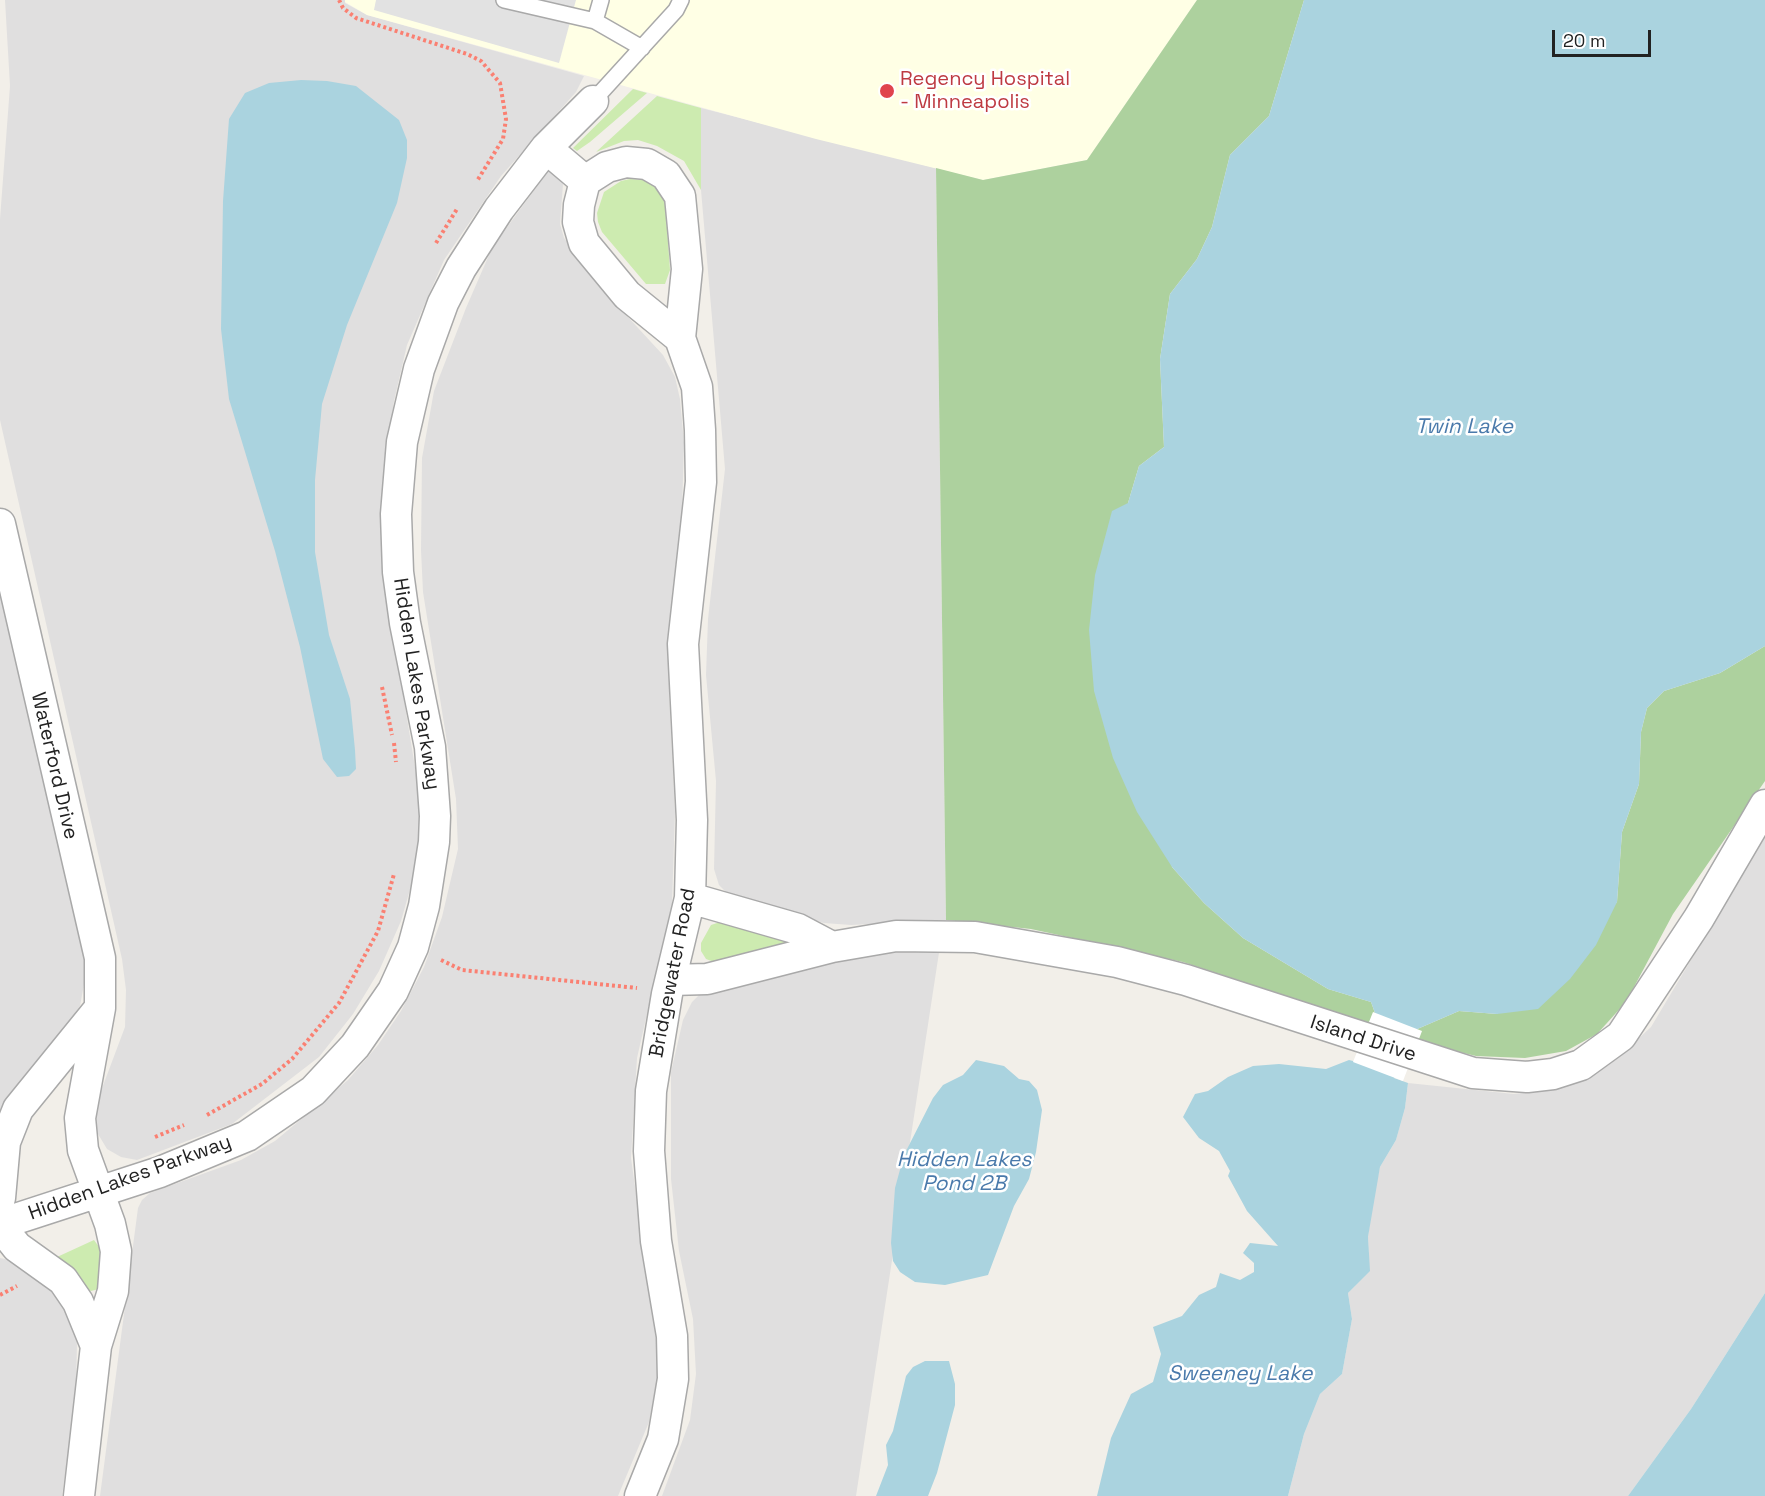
<!DOCTYPE html>
<style>
body{margin:0}
#map{position:relative;width:1765px;height:1496px;overflow:hidden;background:#f2efe9;font-family:"Space Grotesk",sans-serif}
canvas{display:block}
.scale{position:absolute;left:1552px;top:30px;width:99px;height:27px;box-sizing:border-box;border:3px solid #222;border-top:0;padding-left:8px;font-size:18px;line-height:21px;white-space:nowrap;color:#222;-webkit-text-stroke:4px #fff;paint-order:stroke}
</style>
<div id="map">
<canvas width="1765" height="1496"></canvas>
<div class="scale">20 m</div>
</div>
<script>
const ctx = document.querySelector('canvas').getContext('2d');
ctx.lineJoin = 'round';
function paint(path, color) { ctx.fillStyle = color; ctx.fill(path, 'evenodd'); }
const shape = rows => new Path2D(rows.map(r => 'M' + r).join(''));
function stroke(path, color, width, dash) { ctx.strokeStyle = color; ctx.lineWidth = width; ctx.lineCap = dash ? 'butt' : 'round'; ctx.setLineDash(dash || []); ctx.stroke(path); }
function label(font, color, halo, rows, align = 'center') {
  ctx.font = font + ' "Space Grotesk",sans-serif'; ctx.lineWidth = 5; ctx.setLineDash([]); ctx.textBaseline = 'middle'; ctx.strokeStyle = halo; ctx.fillStyle = color; for (const [text, x, y, turn = 0] of rows) {
    ctx.save(); ctx.translate(x, y); ctx.rotate((+turn || 0) * Math.PI / 180); ctx.textAlign = isNaN(turn) ? turn : align; if (halo) ctx.strokeText(text, 0, 0); ctx.fillText(text, 0, 0); ctx.restore();
  }
}
const residential = shape([
 [5,0,345,0,345,3,367,15,584,76,576,92,501,176,444,260,407,345,394,401,383,477,382,537,387,595,419,792,420,829,415,872,401,921,379,971,353,1014,319,1057,232,1124,137,1160,121,1157,107,1149,95,1129,95,1107,125,1027,126,990,122,959,0,420,0,219,10,86],
 [701,108,936,168,946,920,851,925,824,923,730,896,719,885,714,869,716,781,706,675,708,619,725,469,701,190],
 [548,171,557,174,563,184,560,224,564,238,615,303,663,355,675,377,680,399,684,443,682,512,669,623,669,693,675,812,672,904,637,1058,631,1158,660,1365,649,1422,618,1496,100,1496,138,1208,142,1200,150,1193,241,1160,275,1141,348,1080,378,1045,401,1011,424,967,442,917,458,849,456,799,423,592,421,550,422,458,434,391,466,308,492,248],
 [0,593,87,968,80,1006,0,1124],
 [1765,836,1765,1293,1691,1409,1628,1496,1288,1496,1304,1434,1320,1394,1342,1374,1352,1319,1348,1293,1369,1271,1368,1237,1373,1199,1380,1167,1396,1140,1405,1108,1408,1083,1514,1094,1545,1090,1587,1077,1622,1054,1651,1027],
 [940,946,856,1496,662,1496,690,1420,696,1374,693,1319,679,1251,671,1179,671,1072,683,1020,692,1002,703,991,857,953],
 [0,1258,26,1263,68,1307,77,1341,76,1396,62,1496,0,1496]
]);
const education = shape([
 [345,0,1197,0,1087,160,983,180,816,139,367,15,345,2]
]);
const grass = shape([
 [633,89,647,93,590,142,577,151,573,148],
 [657,96,701,108,701,190,684,161,657,146,638,140,624,141,596,152],
 [630,179,643,180,654,185,665,200,670,270,665,284,646,284,602,232,598,222,597,213,604,192,621,181],
 [720,922,790,940,790,944,714,962,706,959,701,951,701,943,711,925],
 [94,1240,102,1251,99,1289,91,1291,85,1289,57,1257]
]);
const forest = shape([
 [1197,0,1304,0,1269,116,1230,155,1212,227,1197,259,1170,294,1160,359,1164,447,1139,466,1128,503,1172,867,1204,903,1243,938,1328,989,1371,1002,1375,1013,1374,1025,1183,962,1031,929,946,920,936,168,983,180,1087,160],
 [1765,646,1765,781,1673,914,1626,1002,1597,1034,1566,1051,1525,1058,1476,1056,1411,1040,1415,1030,1459,1011,1497,1014,1617,902,1622,832,1639,784,1641,732,1647,708,1664,691,1720,673]
]);
const parking = shape([
 [376,0,576,0,559,63,374,10]
]);
const water = shape([
 [1304,0,1765,0,1765,646,1720,673,1664,691,1647,708,1641,732,1639,784,1622,832,1617,902,1596,945,1570,979,1538,1009,1497,1014,1459,1011,1415,1030,1394,1078,1408,1083,1405,1108,1396,1140,1380,1167,1368,1237,1370,1271,1348,1293,1352,1319,1342,1374,1320,1394,1304,1434,1288,1496,1097,1496,1111,1438,1131,1394,1153,1382,1161,1354,1153,1327,1182,1316,1199,1295,1216,1287,1220,1273,1240,1280,1254,1272,1254,1263,1243,1253,1250,1243,1278,1246,1247,1211,1228,1176,1230,1171,1219,1151,1199,1138,1183,1117,1195,1094,1208,1091,1228,1077,1253,1066,1279,1064,1326,1069,1349,1060,1357,1062,1375,1013,1371,1002,1328,989,1243,938,1204,903,1172,867,1137,812,1113,758,1094,691,1089,630,1095,575,1112,511,1128,503,1139,466,1164,447,1160,359,1170,294,1197,259,1212,227,1230,155,1269,116],
 [301,80,327,81,356,86,399,120,407,140,407,158,397,203,347,325,322,404,315,480,315,552,329,635,350,699,355,750,356,769,349,776,337,777,323,759,300,647,275,551,229,399,221,329,223,201,229,119,245,93,269,83],
 [976,1060,1004,1066,1019,1079,1029,1081,1037,1090,1042,1110,1036,1152,1029,1179,1014,1206,988,1275,945,1285,915,1282,900,1272,893,1261,891,1243,895,1188,904,1155,933,1098,943,1085,963,1075],
 [1765,1293,1765,1496,1628,1496,1691,1409],
 [925,1361,949,1361,955,1384,955,1405,937,1473,928,1496,876,1496,888,1465,886,1445,893,1431,906,1376,913,1367]
]);
const pier = shape([
 [1373,1012,1422,1031,1403,1081,1353,1062]
]);
const path = shape([
 [339,0,343,8,356,18,467,54,481,61,500,83,506,119,503,139,477,181],
 [436,243,457,209],
 [382,687,392,735],
 [394,743,396,762],
 [441,960,462,970,637,988],
 [207,1115,262,1084,292,1059,339,1003,378,931,394,874],
 [155,1137,184,1125],
 [0,1295,17,1286]
]);
const service = shape([
 [504,0,595,21,642,48],
 [595,21,601,0],
 [593,101,676,10,681,0]
]);
const minor = shape([
 [546,148,585,181,579,205,578,222,584,243,627,295,680,338,697,387,700,430,701,482,683,644,692,820,690,898,667,994,651,1091,649,1151,656,1241,672,1336,673,1379,663,1439,640,1496],
 [585,181,607,167,626,162,647,164,666,175,680,196,687,269,680,338],
 [0,524,100,958,100,1008,80,1118,83,1150,110,1224,116,1251,113,1291,96,1346,79,1496],
 [690,898,798,929,832,947],
 [671,980,707,979,832,947,896,936,975,937,1117,962,1186,980,1473,1073,1527,1077,1553,1074,1581,1065,1621,1036,1699,918,1765,805],
 [0,1198,5,1142,18,1109,100,1008],
 [0,1224,160,1172,247,1136,313,1091,355,1046,393,991,413,947,424,906,434,842,435,816,430,747,405,623,398,572,396,514,402,442,419,369,443,303,461,268,499,209,546,148,593,101],
 [0,1226,17,1247,63,1280,78,1302,96,1346]
]);
const markers = [
 [887,91,8,"#e0444e"]
];
const healthNames = [
 ["Regency Hospital",900,80],
 ["- Minneapolis",900,103]
];
const streetNames = [
 ["Hidden Lakes Parkway",416,684,81],
 ["Waterford Drive",54,766,77],
 ["Bridgewater Road",673,973,-79],
 ["Island Drive",1363,1039,18],
 ["Hidden Lakes Parkway",130,1178,-20]
];
const waterNames = [
 ["Twin Lake",1464,427],
 ["Hidden Lakes",964,1160],
 ["Pond 2B",964,1184],
 ["Sweeney Lake",1240,1374]
];
paint(residential, '#e0dfdf');
paint(education, '#ffffe5');
paint(grass, '#cdebb0');
paint(forest, '#add19e');
paint(parking, '#e2e2e2');
paint(water, '#aad3df');
paint(pier, '#fff');
stroke(service, '#a9a9a9', 18);
stroke(minor, '#a9a9a9', 33);
stroke(path, '#fa8072', 4, [3, 3]);
stroke(service, '#fff', 15);
stroke(minor, '#fff', 30);
for (const [x, y, r, color] of markers) { const dot = new Path2D(); dot.arc(x, y, r, 0, 2 * Math.PI); ctx.fillStyle = color; ctx.fill(dot); stroke(dot, '#fff', 2); }
label('20px', '#be3a42', '#fff', healthNames, 'left');
label('20px', '#222', '#fff', streetNames);
label('italic 21px', '#4a7aab', '#fff', waterNames);
</script>
